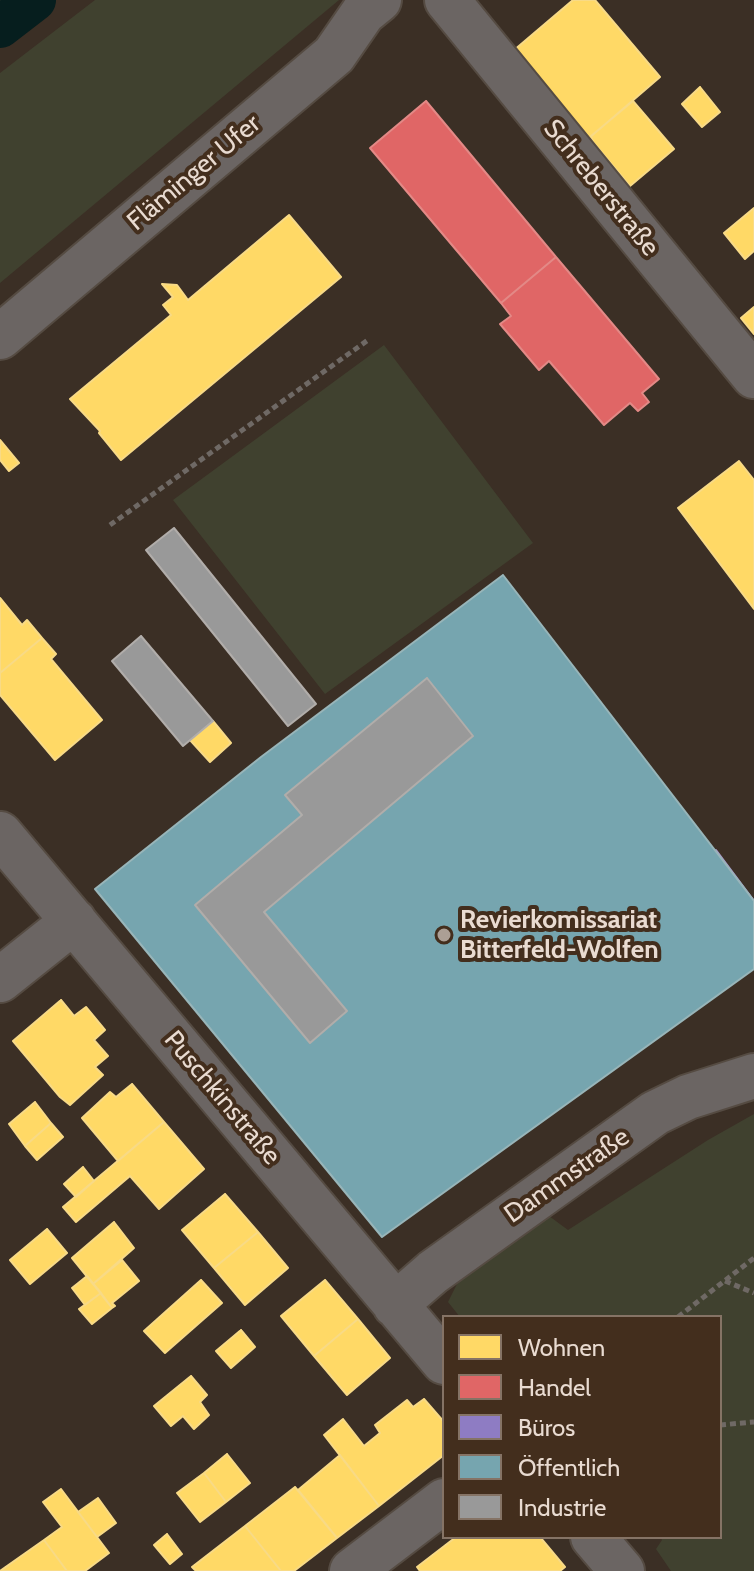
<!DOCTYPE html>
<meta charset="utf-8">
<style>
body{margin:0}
#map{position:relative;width:754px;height:1571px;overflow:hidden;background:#3b2f25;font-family:Cabin,sans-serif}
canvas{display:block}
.legend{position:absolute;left:442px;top:1315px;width:280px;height:224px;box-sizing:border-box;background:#432e1d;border:2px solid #857365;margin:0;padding:10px 14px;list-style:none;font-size:24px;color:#e9dbd1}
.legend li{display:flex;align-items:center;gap:16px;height:40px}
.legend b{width:40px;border:2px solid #857365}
</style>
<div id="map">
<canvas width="754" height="1571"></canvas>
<ul class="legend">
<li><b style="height:22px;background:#ffd966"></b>Wohnen</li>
<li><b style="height:22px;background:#e06666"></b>Handel</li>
<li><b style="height:22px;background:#8e7cc3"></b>Büros</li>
<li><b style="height:22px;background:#76a5af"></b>Öffentlich</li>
<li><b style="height:22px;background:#999"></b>Industrie</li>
</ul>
</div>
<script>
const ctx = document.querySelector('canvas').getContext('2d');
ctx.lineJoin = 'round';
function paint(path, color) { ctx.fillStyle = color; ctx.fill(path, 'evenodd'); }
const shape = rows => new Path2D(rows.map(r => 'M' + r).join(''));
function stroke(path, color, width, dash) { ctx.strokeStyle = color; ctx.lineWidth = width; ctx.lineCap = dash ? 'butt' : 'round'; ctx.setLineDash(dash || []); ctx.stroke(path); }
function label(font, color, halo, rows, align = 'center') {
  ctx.font = font + ' Cabin,sans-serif'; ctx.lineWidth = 8; ctx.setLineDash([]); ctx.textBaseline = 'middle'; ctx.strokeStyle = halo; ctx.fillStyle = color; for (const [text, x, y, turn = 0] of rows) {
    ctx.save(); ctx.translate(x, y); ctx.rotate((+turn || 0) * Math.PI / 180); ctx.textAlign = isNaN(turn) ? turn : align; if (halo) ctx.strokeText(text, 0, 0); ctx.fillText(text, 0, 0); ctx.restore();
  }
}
const green = shape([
 [0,0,42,0,0,33],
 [95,0,339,0,0,283,0,73],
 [384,345,533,543,325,694,173,500],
 [754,1114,754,1571,671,1571,656,1549,662,1540,660,1537,720,1537,720,1317,460,1317,448,1302,462,1274,545,1213,568,1230,708,1140]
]);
const homes = shape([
 [573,0,595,0,660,77,588,139,513,51,573,0],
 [700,87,720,112,702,127,682,104,700,87],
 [633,101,674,149,630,186,593,142,591,136,633,101],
 [754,208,754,251,745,259,724,233,754,208],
 [289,215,341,277,121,460,99,433,100,431,70,399,171,315,163,305,173,297,162,284,177,285,188,300,289,215],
 [754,307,754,334,741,318,754,307],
 [0,440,19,463,9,471,0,460,0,440],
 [739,461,754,480,754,609,678,508,739,461],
 [0,598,22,625,27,620,42,638,0,673,0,598],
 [42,638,56,654,51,659,102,720,55,760,0,695,0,673,42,638],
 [213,721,231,743,210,762,190,740,213,721],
 [61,1000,74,1016,86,1007,105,1030,94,1040,108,1056,95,1067,103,1075,70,1105,60,1097,13,1041,61,1000],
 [132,1084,164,1122,118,1161,82,1118,110,1092,116,1097,132,1084],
 [35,1102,51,1123,25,1146,9,1124,35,1102],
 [164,1122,204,1169,159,1209,130,1176,76,1222,63,1207,164,1122],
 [51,1123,63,1137,37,1160,25,1146,51,1123],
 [83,1167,94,1181,76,1197,64,1184,83,1167],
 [225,1194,258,1232,214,1268,182,1230,225,1194],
 [114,1222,134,1248,93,1284,72,1258,114,1222],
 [47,1229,67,1253,30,1284,10,1260,47,1229],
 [258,1232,288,1268,245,1305,214,1268,258,1232],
 [122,1260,139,1281,112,1303,115,1306,112,1308,93,1284,122,1260],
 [87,1276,101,1293,85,1305,72,1288,87,1276],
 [201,1280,222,1303,165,1353,144,1331,201,1280],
 [325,1280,358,1319,314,1356,281,1316,325,1280],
 [101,1293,112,1308,92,1324,79,1309,101,1293],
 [358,1319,390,1358,347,1395,314,1356,358,1319],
 [241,1330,255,1347,231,1368,216,1351,241,1330],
 [191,1376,207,1395,200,1402,209,1415,194,1429,183,1416,171,1426,154,1406,191,1376],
 [424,1399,444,1422,444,1455,379,1506,324,1435,343,1419,364,1446,380,1433,375,1425,407,1400,413,1407,424,1399],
 [227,1454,250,1483,226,1502,204,1473,227,1454],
 [340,1455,379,1506,337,1538,298,1490,340,1455],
 [204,1473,226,1502,200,1522,177,1493,204,1473],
 [295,1487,337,1538,294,1571,281,1571,245,1526,295,1487],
 [61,1489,109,1553,85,1571,67,1571,44,1540,62,1527,43,1502,61,1489],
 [98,1498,116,1523,97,1537,78,1512,98,1498],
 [245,1526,281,1571,196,1571,192,1567,245,1526],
 [167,1534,182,1554,170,1564,154,1545,167,1534],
 [456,1537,540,1537,565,1567,560,1571,420,1571,417,1567,456,1537],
 [44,1540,67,1571,0,1571,44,1540]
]);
const shops = shape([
 [426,101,556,257,501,303,370,148,426,101],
 [556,257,659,379,642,393,649,402,638,411,630,403,604,425,549,361,539,370,500,324,511,316,501,303,556,257]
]);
const offices = shape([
 [716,850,754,901,754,917,510,1097,516,1106,462,1146,455,1137,445,1144,400,1083,662,890,657,883,677,868,683,875,716,850]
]);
const public = shape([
 [503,575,754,901,754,969,382,1237,95,889,261,757,503,575]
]);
const industry = shape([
 [174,528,316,704,288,726,146,550,174,528],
 [141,636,213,721,183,746,112,661,141,636],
 [427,678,473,736,264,912,347,1011,310,1043,195,905,302,815,285,795,427,678]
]);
const canal = shape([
 [0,27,35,0]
]);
const path = shape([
 [110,525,368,340],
 [725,1281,754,1293],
 [678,1317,754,1258],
 [720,1425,754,1422]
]);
const minor = shape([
 [447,0,754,376],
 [0,337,334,55,363,13,379,0],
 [0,834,444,1362],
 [0,980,74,921],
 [395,1305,433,1272,655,1113,688,1097,754,1076],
 [593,1537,622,1571],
 [352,1571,444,1501]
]);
const markers = [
 [444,935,8,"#ac9f95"]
];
const streetNames = [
 ["Fläminger Ufer",194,173,-40],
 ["Schreberstraße",601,188,51],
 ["Puschkinstraße",222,1098,50],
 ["Dammstraße",567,1176,-35]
];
const poiNames = [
 ["Revierkomissariat",460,920],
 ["Bitterfeld-Wolfen",460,950]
];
paint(green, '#40412f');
paint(homes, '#ffd966');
stroke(homes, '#f8da86', 2);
paint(shops, '#e06666');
stroke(shops, '#e38986', 2);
paint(offices, '#8e7cc3');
stroke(offices, '#a998c7', 2);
paint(public, '#76a5af');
stroke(public, '#98b5b9', 2);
paint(industry, '#999');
stroke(industry, '#b1adaa', 2);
stroke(canal, '#061e1e', 42);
stroke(minor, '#554b42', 48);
stroke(path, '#6f6965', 5, [6, 4]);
stroke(minor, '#6b6563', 44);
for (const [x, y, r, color] of markers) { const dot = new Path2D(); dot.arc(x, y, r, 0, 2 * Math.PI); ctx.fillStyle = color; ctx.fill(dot); stroke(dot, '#432e1d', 3); }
label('26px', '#e9dbd1', '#432e1d', streetNames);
label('bold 26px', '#e9dbd1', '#432e1d', poiNames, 'left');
</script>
